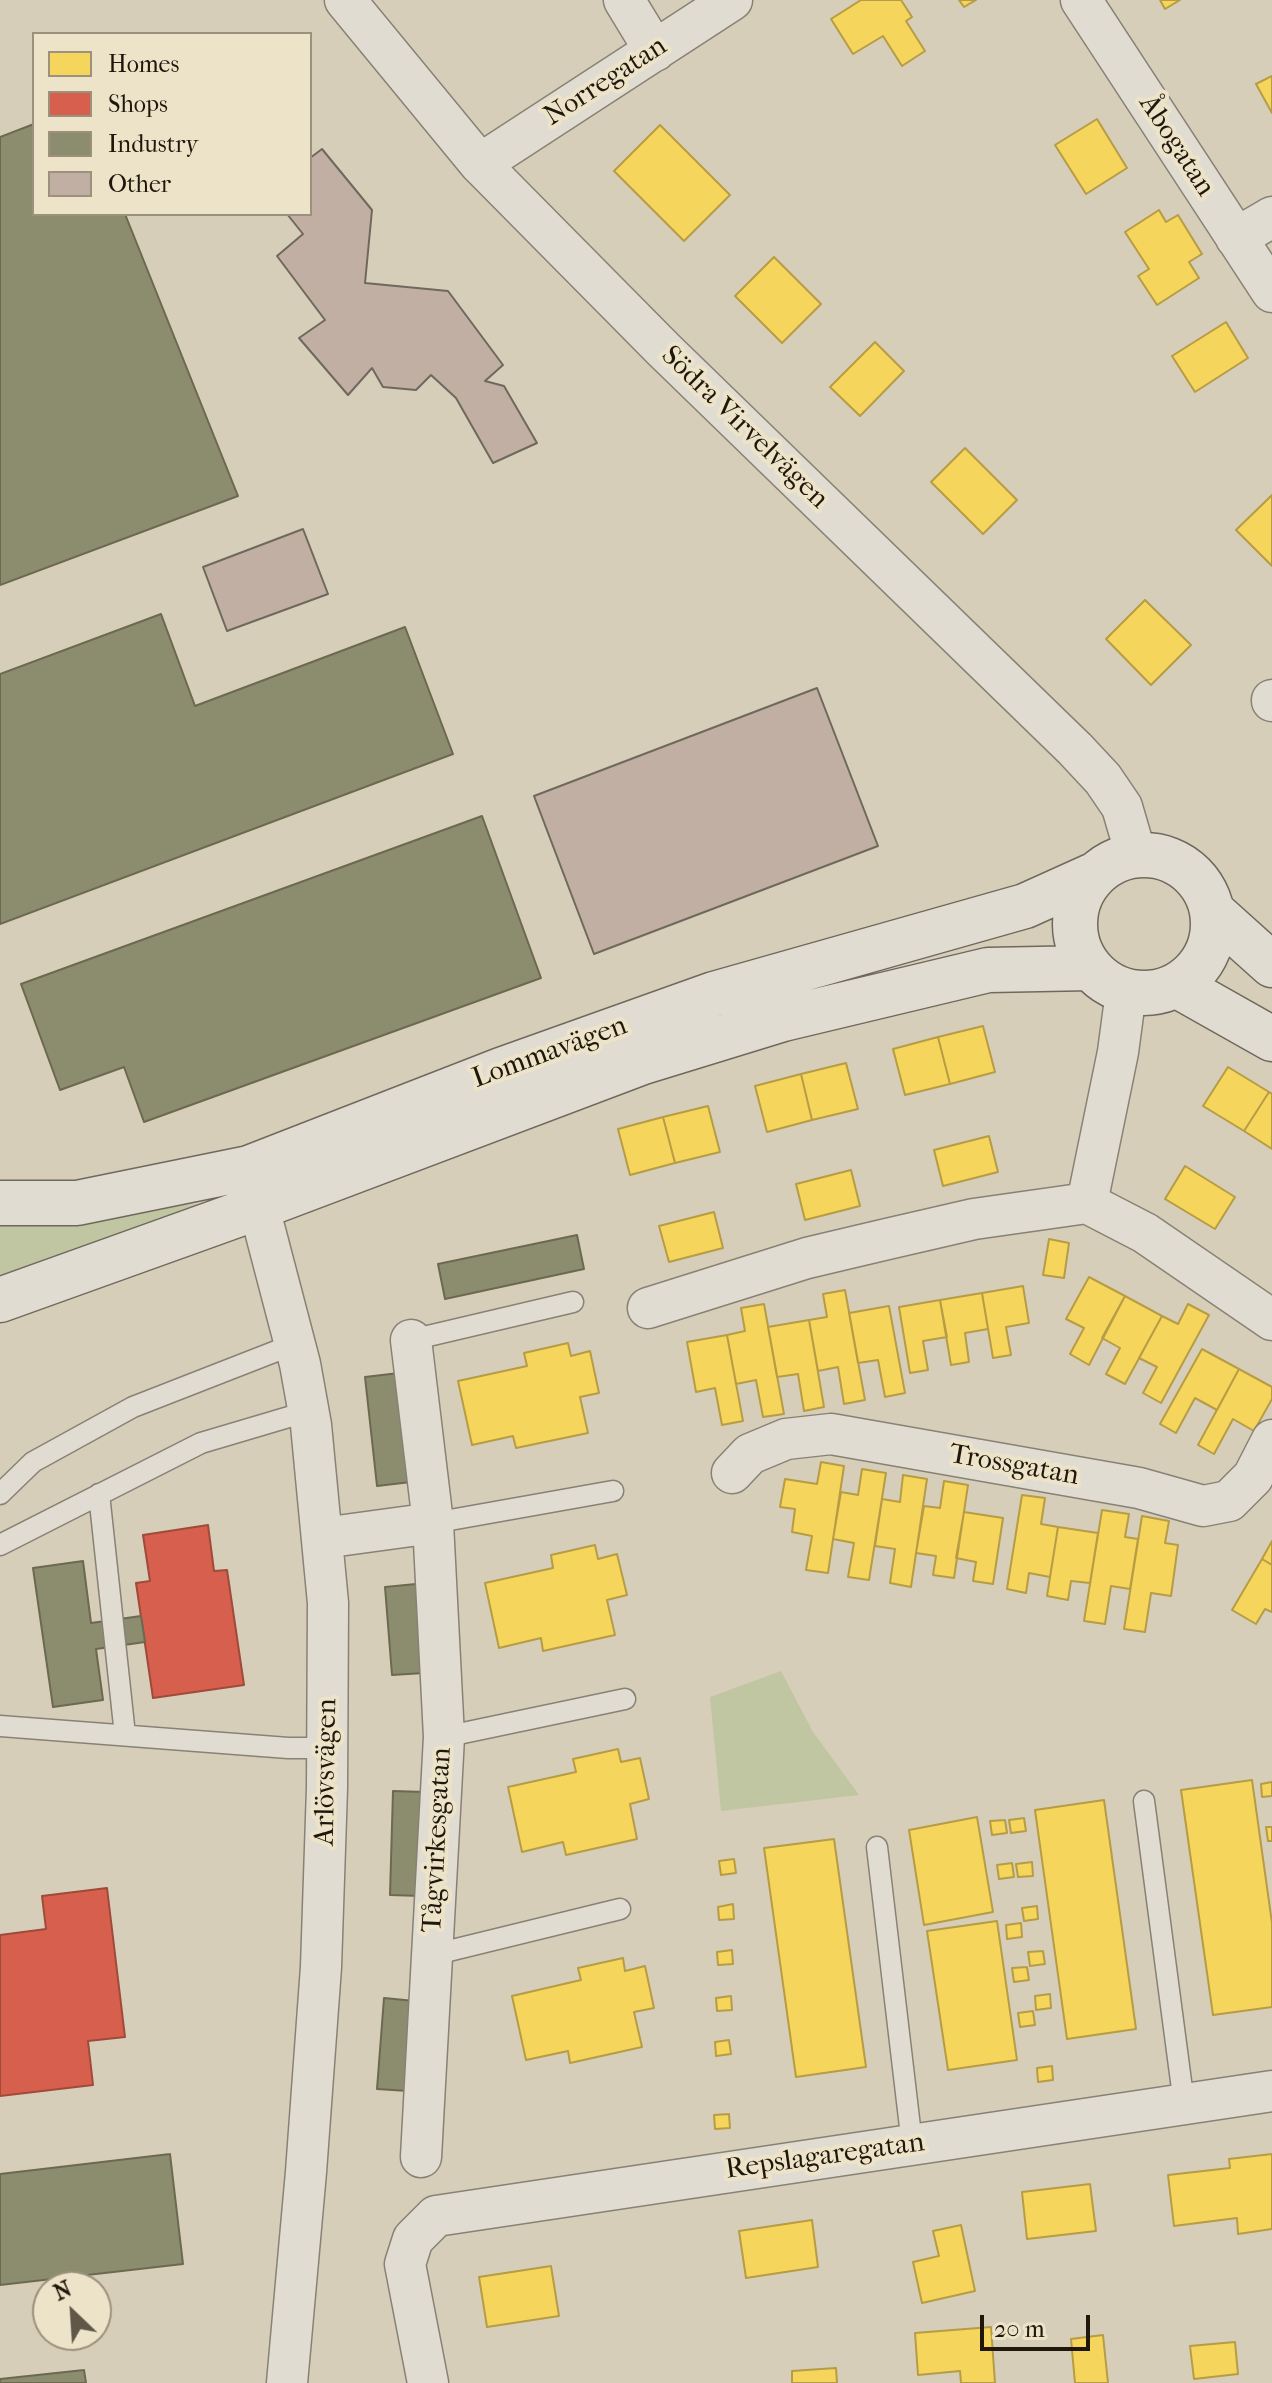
<!DOCTYPE html>
<meta charset="utf-8">
<style>
body{margin:0}
#map{position:relative;width:1272px;height:2383px;overflow:hidden;background:#d7ceb9;font-family:"IM FELL French Canon",serif}
canvas{display:block}
.legend{position:absolute;left:32px;top:32px;width:280px;height:184px;box-sizing:border-box;background:#ede3c9;border:2px solid #9b917d;margin:0;padding:10px 14px;list-style:none;font-size:24px;color:#20170c}
.legend li{display:flex;align-items:center;gap:16px;height:40px}
.legend b{width:40px;border:2px solid #9b917d}
.north{position:absolute;left:32px;top:2271px;width:80px;height:80px;box-sizing:border-box;background:#ede3c9;border:2px solid #9b917d;border-radius:50%;rotate:335deg;font-size:22px;font-weight:700;line-height:32px;text-align:center;color:#20170c}
.north::after{content:'';display:block;margin:auto;width:28px;height:36px;background:#605749;clip-path:polygon(50% 0,100% 100%,50% 72%,0 100%)}
.scale{position:absolute;left:980px;top:2315px;width:110px;height:36px;box-sizing:border-box;border:4px solid #20170c;border-top:0;padding-left:10px;font-size:24px;line-height:28px;white-space:nowrap;color:#20170c;-webkit-text-stroke:6px #ede3c9;paint-order:stroke}
</style>
<div id="map">
<canvas width="1272" height="2383"></canvas>
<ul class="legend">
<li><b style="height:22px;background:#f6d55c"></b>Homes</li>
<li><b style="height:22px;background:#d6604d"></b>Shops</li>
<li><b style="height:22px;background:#8c8c6e"></b>Industry</li>
<li><b style="height:22px;background:#c0afa2"></b>Other</li>
</ul>
<div class="north">N</div>
<div class="scale">20 m</div>
</div>
<script>
const ctx = document.querySelector('canvas').getContext('2d');
ctx.lineJoin = 'round';
function paint(path, color) { ctx.fillStyle = color; ctx.fill(path, 'evenodd'); }
const shape = rows => new Path2D(rows.map(r => 'M' + r).join(''));
function stroke(path, color, width, dash) { ctx.strokeStyle = color; ctx.lineWidth = width; ctx.lineCap = dash ? 'butt' : 'round'; ctx.setLineDash(dash || []); ctx.stroke(path); }
function label(font, color, halo, rows, align = 'center') {
  ctx.font = font + ' "IM FELL French Canon",serif'; ctx.lineWidth = 8; ctx.setLineDash([]); ctx.textBaseline = 'middle'; ctx.strokeStyle = halo; ctx.fillStyle = color; for (const [text, x, y, turn = 0] of rows) {
    ctx.save(); ctx.translate(x, y); ctx.rotate((+turn || 0) * Math.PI / 180); ctx.textAlign = isNaN(turn) ? turn : align; if (halo) ctx.strokeText(text, 0, 0); ctx.fillText(text, 0, 0); ctx.restore();
  }
}
const green = shape([
 [218,1202,0,1284,0,1222],
 [781,1671,813,1732,859,1795,721,1811,710,1697]
]);
const homes = shape([
 [861,0,901,0,912,17,906,21,925,51,902,66,883,36,853,54,831,19,861,0],
 [959,0,976,0,964,7,959,0],
 [1160,0,1180,0,1165,9,1160,0],
 [1272,76,1272,113,1256,84,1272,76],
 [1097,119,1127,168,1086,194,1055,145,1097,119],
 [660,125,730,195,684,241,614,171,660,125],
 [1159,210,1166,222,1178,215,1202,254,1189,262,1199,278,1157,305,1138,276,1149,269,1125,232,1159,210],
 [774,257,821,304,782,343,735,296,774,257],
 [1226,322,1248,358,1195,392,1172,356,1226,322],
 [875,342,904,371,860,416,830,387,875,342],
 [965,448,1017,500,983,534,931,482,965,448],
 [1272,495,1272,566,1236,530,1272,495],
 [1145,600,1191,645,1151,685,1106,639,1145,600],
 [983,1026,995,1072,950,1084,938,1037,983,1026],
 [938,1037,950,1084,905,1095,893,1049,938,1037],
 [846,1063,858,1109,812,1120,801,1074,846,1063],
 [1228,1067,1269,1092,1244,1131,1203,1106,1228,1067],
 [801,1074,812,1120,767,1132,755,1086,801,1074],
 [1269,1092,1272,1094,1272,1149,1244,1131,1269,1092],
 [708,1106,720,1152,675,1163,663,1117,708,1106],
 [663,1117,675,1163,630,1175,618,1129,663,1117],
 [989,1136,998,1172,943,1186,934,1150,989,1136],
 [1185,1166,1235,1197,1215,1229,1165,1199,1185,1166],
 [851,1170,860,1206,805,1220,796,1184,851,1170],
 [714,1212,723,1248,669,1262,659,1226,714,1212],
 [1049,1239,1069,1243,1064,1278,1043,1275,1049,1239],
 [1089,1277,1125,1296,1089,1365,1070,1354,1084,1328,1066,1319,1089,1277],
 [1023,1286,1029,1323,1006,1327,1011,1355,993,1358,982,1293,1023,1286],
 [845,1290,865,1400,844,1404,838,1367,818,1371,809,1320,827,1317,823,1294,845,1290],
 [982,1293,988,1329,965,1333,969,1362,951,1365,940,1300,982,1293],
 [1125,1296,1162,1316,1125,1384,1106,1374,1120,1348,1102,1338,1125,1296],
 [940,1300,947,1337,923,1341,928,1370,910,1373,899,1307,940,1300],
 [764,1304,784,1414,763,1417,756,1380,736,1384,727,1335,745,1331,741,1308,764,1304],
 [1188,1304,1209,1315,1161,1403,1143,1393,1157,1367,1139,1358,1162,1316,1178,1324,1188,1304],
 [889,1306,905,1393,885,1397,878,1360,858,1363,849,1313,889,1306],
 [809,1320,824,1407,804,1411,798,1374,777,1377,768,1327,809,1320],
 [727,1335,743,1421,722,1425,715,1388,696,1392,687,1342,727,1335],
 [568,1343,571,1356,590,1351,599,1393,580,1397,588,1433,516,1448,513,1436,472,1445,458,1381,527,1366,524,1353,568,1343],
 [1202,1349,1239,1369,1217,1410,1195,1398,1176,1433,1160,1424,1202,1349],
 [1239,1369,1272,1387,1272,1399,1254,1431,1233,1419,1214,1454,1198,1445,1239,1369],
 [821,1462,844,1466,828,1573,806,1570,812,1536,792,1532,795,1509,780,1507,785,1479,817,1484,821,1462],
 [862,1469,886,1473,869,1580,848,1577,854,1543,833,1539,841,1492,858,1495,862,1469],
 [903,1475,927,1479,911,1587,890,1583,895,1549,875,1546,882,1499,900,1502,903,1475],
 [944,1481,968,1485,954,1578,933,1575,936,1556,916,1553,924,1506,940,1508,944,1481],
 [1022,1495,1045,1498,1041,1524,1058,1527,1050,1577,1029,1573,1026,1593,1007,1589,1022,1495],
 [1102,1510,1129,1514,1125,1537,1138,1539,1130,1589,1111,1586,1105,1624,1084,1621,1102,1510],
 [964,1512,1003,1518,993,1584,973,1581,976,1562,956,1558,964,1512],
 [1142,1516,1169,1521,1165,1543,1178,1545,1171,1596,1151,1593,1145,1632,1124,1629,1142,1516],
 [1058,1527,1098,1533,1090,1583,1071,1581,1068,1600,1047,1596,1058,1527],
 [1272,1541,1272,1565,1262,1559,1272,1541],
 [595,1545,598,1559,617,1554,627,1595,607,1600,615,1635,543,1651,541,1638,499,1648,485,1583,553,1568,551,1555,595,1545],
 [1262,1559,1272,1565,1272,1612,1265,1609,1256,1624,1232,1610,1262,1559],
 [618,1749,621,1762,640,1758,649,1799,630,1804,637,1839,566,1855,563,1842,522,1852,508,1787,576,1772,573,1759,618,1749],
 [1252,1780,1272,1923,1272,2007,1213,2015,1181,1790,1252,1780],
 [1272,1782,1272,1796,1262,1797,1261,1784,1272,1782],
 [1104,1800,1136,2029,1067,2039,1035,1810,1104,1800],
 [977,1817,993,1912,924,1925,909,1830,977,1817],
 [1024,1818,1026,1831,1011,1833,1009,1820,1024,1818],
 [1005,1820,1007,1833,992,1835,990,1821,1005,1820],
 [1266,1827,1272,1827,1272,1841,1268,1841,1266,1827],
 [834,1839,866,2067,796,2077,764,1848,834,1839],
 [734,1859,736,1873,721,1875,719,1861,734,1859],
 [1032,1862,1033,1876,1018,1877,1016,1864,1032,1862],
 [1012,1863,1014,1877,999,1879,997,1865,1012,1863],
 [733,1904,734,1919,719,1920,718,1907,733,1904],
 [1037,1906,1038,1919,1024,1921,1022,1908,1037,1906],
 [997,1921,1017,2060,948,2070,927,1931,997,1921],
 [1021,1923,1022,1937,1007,1939,1006,1925,1021,1923],
 [732,1950,733,1964,718,1965,717,1952,732,1950],
 [1043,1951,1045,1964,1030,1966,1028,1952,1043,1951],
 [623,1958,625,1971,645,1966,654,2008,634,2012,642,2047,570,2063,568,2051,526,2060,512,1996,581,1980,578,1968,623,1958],
 [1027,1967,1029,1980,1014,1982,1012,1968,1027,1967],
 [1050,1994,1051,2008,1036,2010,1035,1996,1050,1994],
 [731,1996,732,2010,717,2011,716,1998,731,1996],
 [1033,2011,1035,2025,1020,2027,1018,2013,1033,2011],
 [729,2040,731,2054,716,2056,715,2042,729,2040],
 [1052,2066,1053,2080,1038,2082,1037,2068,1052,2066],
 [729,2114,730,2128,715,2129,714,2115,729,2114],
 [1272,2154,1272,2229,1238,2234,1237,2218,1174,2226,1168,2175,1230,2168,1229,2159,1272,2154],
 [1090,2184,1096,2231,1027,2239,1022,2192,1090,2184],
 [812,2220,818,2267,746,2278,739,2231,812,2220],
 [961,2225,975,2291,922,2303,913,2262,939,2256,933,2231,961,2225],
 [551,2266,559,2316,487,2327,479,2277,551,2266],
 [991,2327,995,2383,961,2383,960,2371,918,2375,915,2333,991,2327],
 [1103,2335,1108,2383,1075,2383,1071,2339,1103,2335],
 [1235,2342,1238,2374,1194,2379,1190,2346,1235,2342],
 [836,2368,837,2383,792,2383,792,2371,836,2368]
]);
const shops = shape([
 [208,1525,214,1571,227,1570,244,1685,153,1698,136,1583,150,1581,143,1535,208,1525],
 [107,1888,125,2037,88,2041,93,2085,0,2096,0,1935,46,1929,42,1896,107,1888]
]);
const industry = shape([
 [34,124,34,214,125,214,238,496,0,585,0,137,34,124],
 [161,614,195,706,405,627,453,754,0,924,0,674,161,614],
 [482,816,541,978,144,1122,124,1067,60,1090,21,984,482,816],
 [577,1235,584,1269,445,1299,438,1264,577,1235],
 [399,1373,411,1482,377,1486,365,1377,399,1373],
 [83,1561,91,1623,141,1616,145,1642,96,1649,103,1700,53,1707,33,1568,83,1561],
 [416,1584,424,1673,392,1675,385,1587,416,1584],
 [393,1791,425,1792,421,1896,390,1895,393,1791],
 [384,1998,415,2001,408,2091,377,2089,384,1998],
 [170,2154,183,2264,0,2285,0,2174,170,2154],
 [84,2370,86,2383,0,2383,0,2379,84,2370]
]);
const building = shape([
 [322,149,372,210,365,283,448,291,503,365,485,381,504,386,537,443,493,463,456,398,431,375,416,390,383,387,372,368,348,395,299,338,325,320,277,256,303,234,287,214,310,214,310,158,322,149],
 [303,529,328,594,227,631,203,567,303,529],
 [817,688,878,846,594,954,534,796,817,688]
]);
const lane = shape([
 [411,1340,573,1302],
 [0,1494,33,1462,133,1407,297,1343],
 [99,1494,125,1735],
 [433,1523,613,1491],
 [0,1545,201,1443,309,1411],
 [0,1726,288,1748,328,1748],
 [444,1737,625,1699],
 [1144,1801,1184,2104],
 [877,1847,912,2144],
 [432,1955,620,1909]
]);
const street = shape([
 [345,0,480,164,663,349,1075,749,1103,779,1122,807,1136,855],
 [624,0,655,51],
 [1081,0,1272,292],
 [480,164,732,0],
 [1236,238,1272,217],
 [1272,700,1272,701],
 [1126,992,1118,1052,1087,1203,1145,1233,1272,1320],
 [251,1177,300,1364,311,1425,328,1603,327,1788,321,1967,306,2172,287,2383],
 [648,1308,807,1258,883,1240,974,1219,1087,1203],
 [411,1340,433,1523,444,1737,421,2157],
 [732,1473,750,1454,786,1439,831,1434,1139,1488,1203,1506,1229,1501,1253,1477,1272,1440],
 [323,1538,433,1523],
 [428,2383,405,2264,413,2239,436,2216,1272,2091]
]);
const secondary = shape([
 '1075 924a69 69 0 1 1 138 0a69 69 0 1 1-138 0Z',
 [1214,913,1272,965],
 [1178,986,1272,1039],
 [0,1203,77,1203,249,1168,501,1070,714,994,1025,906,1096,874],
 [0,1300,259,1207,643,1062,783,1019,988,970,1090,968]
]);
const streetNames = [
 ["Norregatan",606,82,-33],
 ["Åbogatan",1176,146,57],
 ["Södra Virvelvägen",744,428,44],
 ["Lommavägen",550,1053,-20],
 ["Trossgatan",1014,1466,10],
 ["Arlövsvägen",327,1772,-89],
 ["Tågvirkesgatan",438,1840,-87],
 ["Repslagaregatan",825,2157,-8]
];
paint(green, '#c0c5a2');
paint(homes, '#f6d55c');
stroke(homes, '#b69c44', 2);
paint(shops, '#d6604d');
stroke(shops, '#9f4a3a', 2);
paint(industry, '#8c8c6e');
stroke(industry, '#6c6951', 2);
paint(building, '#c0afa2');
stroke(building, '#6f695d', 2);
stroke(lane, '#888275', 23);
stroke(street, '#888275', 43);
stroke(secondary, '#6f695d', 47);
stroke(lane, '#e0dcd1', 20);
stroke(street, '#e0dcd1', 40);
stroke(secondary, '#e0dcd1', 44);
label('28px', '#20170c', '#ede3c9', streetNames);
</script>
